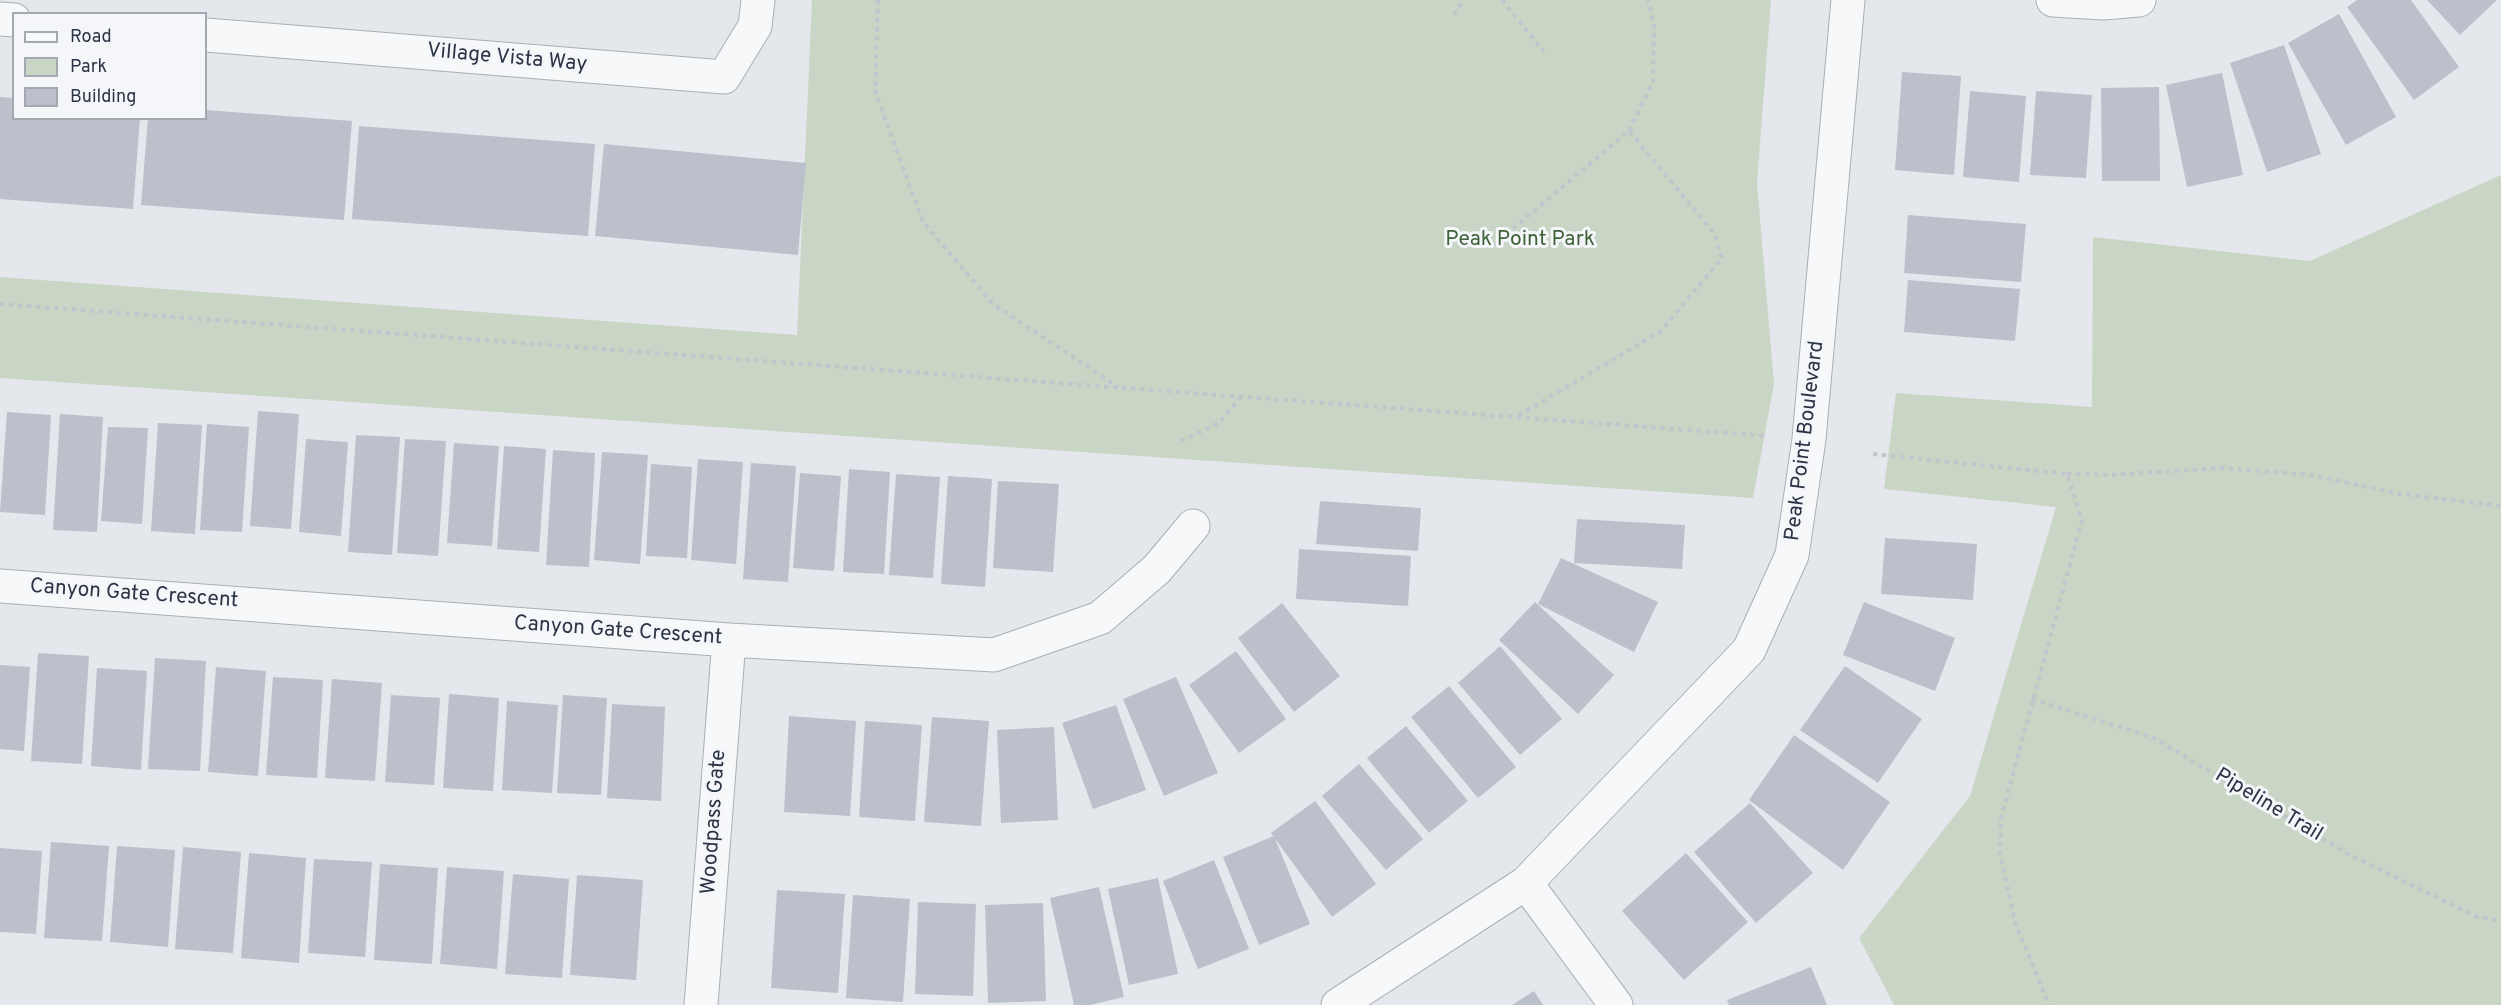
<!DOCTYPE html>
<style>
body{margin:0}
#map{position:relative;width:2501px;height:1005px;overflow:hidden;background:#e4e7ec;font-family:Overpass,sans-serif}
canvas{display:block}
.legend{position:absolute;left:12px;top:12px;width:195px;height:108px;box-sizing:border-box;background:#f4f6f9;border:2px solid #a4a8b1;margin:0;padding:8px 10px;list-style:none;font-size:18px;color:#2b3445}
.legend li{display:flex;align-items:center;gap:12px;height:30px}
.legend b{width:30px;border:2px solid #a4a8b1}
</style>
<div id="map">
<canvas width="2501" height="1005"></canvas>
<ul class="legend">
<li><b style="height:8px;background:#f7f8fa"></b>Road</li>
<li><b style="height:16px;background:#c9d6c5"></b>Park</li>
<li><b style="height:16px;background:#bbc0ca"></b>Building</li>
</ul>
</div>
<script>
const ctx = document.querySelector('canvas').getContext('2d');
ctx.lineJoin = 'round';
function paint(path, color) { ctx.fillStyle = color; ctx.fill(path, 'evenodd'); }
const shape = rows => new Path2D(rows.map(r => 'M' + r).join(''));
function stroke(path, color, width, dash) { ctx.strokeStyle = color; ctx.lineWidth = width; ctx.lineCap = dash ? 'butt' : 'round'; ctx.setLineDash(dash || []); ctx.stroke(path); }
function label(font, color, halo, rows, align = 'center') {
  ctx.font = font + ' Overpass,sans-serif'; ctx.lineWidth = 6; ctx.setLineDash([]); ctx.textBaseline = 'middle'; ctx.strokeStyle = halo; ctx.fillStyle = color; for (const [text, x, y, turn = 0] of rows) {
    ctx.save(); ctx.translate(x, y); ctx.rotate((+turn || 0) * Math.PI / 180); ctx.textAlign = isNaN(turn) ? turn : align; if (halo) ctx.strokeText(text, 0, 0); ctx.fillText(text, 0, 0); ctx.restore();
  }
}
const green = shape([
 [812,0,1771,0,1757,183,1774,384,1753,498,0,378,0,277,797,335],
 [2501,175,2501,1005,1894,1005,1859,938,1970,796,2056,507,1884,489,1896,393,2092,407,2093,237,2310,261]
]);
const building = shape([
 [2357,0,2411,0,2459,67,2414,100,2347,7],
 [2427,0,2497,0,2460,35],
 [2339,14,2396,117,2346,145,2288,43],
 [2284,45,2321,154,2267,172,2230,63],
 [1902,72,1961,76,1954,175,1895,170],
 [2222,73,2243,175,2187,187,2166,85],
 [2159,87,2160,181,2102,181,2101,88],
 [1970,91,2026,96,2019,182,1963,177],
 [2036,91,2092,95,2086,178,2030,175],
 [0,97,14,98,14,118,140,118,133,209,0,199],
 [206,110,352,121,344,220,141,205,148,118,206,118],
 [359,126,595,144,588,236,352,219],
 [604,144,806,163,798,255,595,236],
 [1908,215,2026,224,2021,282,1904,273],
 [1908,280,2020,289,2015,341,1904,332],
 [258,411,299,414,291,529,250,526],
 [7,412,51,415,45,515,0,512],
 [60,414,103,417,97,532,53,530],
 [158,423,202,425,195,534,151,531],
 [207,424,249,427,242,532,200,530],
 [108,427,148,428,142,524,101,521],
 [356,435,400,437,392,555,348,552],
 [306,439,348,442,341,536,299,532],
 [405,439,446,441,438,556,397,553],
 [454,443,499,446,492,546,447,543],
 [504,446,546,449,539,552,497,549],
 [553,450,595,453,589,567,546,565],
 [602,452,648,455,640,564,594,560],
 [698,459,743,462,736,564,691,560],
 [751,463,796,466,788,582,743,579],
 [651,464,692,467,687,558,646,556],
 [849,469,890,472,884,574,843,572],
 [800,473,841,476,834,571,793,568],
 [896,474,940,477,933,578,889,575],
 [948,476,992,479,985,587,941,584],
 [998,481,1059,484,1053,572,993,568],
 [1320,501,1421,508,1418,551,1316,544],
 [1577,519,1685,525,1682,569,1574,563],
 [1885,538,1977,544,1973,600,1881,594],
 [1299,549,1411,556,1408,606,1296,599],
 [1561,558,1658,602,1634,652,1538,604],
 [1535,602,1614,675,1578,714,1499,640],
 [1864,602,1955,638,1935,691,1843,655],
 [1282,603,1340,676,1294,712,1238,638],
 [1500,646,1562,719,1520,755,1458,683],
 [1236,651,1286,719,1239,753,1189,685],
 [38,653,89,656,82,764,31,761],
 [155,658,206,661,200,771,148,769],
 [0,665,30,667,24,751,0,749],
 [1845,666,1922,719,1878,783,1800,730],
 [216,667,266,671,258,776,208,772],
 [97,668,147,671,141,770,91,766],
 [273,677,323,680,317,778,266,775],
 [1176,677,1218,773,1164,796,1123,699],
 [332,679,382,683,375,781,325,778],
 [1449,686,1516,767,1478,798,1411,717],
 [449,694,499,698,493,791,443,788],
 [391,695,440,698,434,785,385,782],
 [563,695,607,698,601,795,557,793],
 [507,701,558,705,552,793,502,790],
 [612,704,665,707,661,801,607,798],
 [1116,705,1146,790,1093,809,1062,723],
 [789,716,856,721,850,816,784,812],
 [932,717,989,721,981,826,924,822],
 [865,721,922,725,915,821,859,817],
 [1406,726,1468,801,1429,833,1367,758],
 [1054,727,1058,820,1001,823,997,730],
 [1794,735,1890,802,1843,870,1749,800],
 [1359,764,1423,839,1386,870,1322,796],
 [1315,801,1376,884,1332,917,1271,833],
 [1750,803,1813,873,1756,923,1694,852],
 [1274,836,1310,924,1259,945,1223,857],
 [51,842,109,846,102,941,44,938],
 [117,846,175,850,168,947,110,942],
 [183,847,241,852,233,953,175,949],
 [0,848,42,851,36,934,0,932],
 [249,853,306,858,299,963,241,958],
 [1686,853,1748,922,1684,980,1622,911],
 [314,859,372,862,365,957,308,953],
 [1214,860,1249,949,1198,969,1163,881],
 [380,864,438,868,432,964,374,960],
 [447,867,504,871,497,969,440,964],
 [513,874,569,879,562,978,505,974],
 [577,875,643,880,636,980,570,975],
 [1158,878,1178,974,1129,985,1108,889],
 [1099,887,1124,997,1090,1005,1074,1005,1050,898],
 [777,890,845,894,838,993,771,988],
 [853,895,910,899,903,1002,846,998],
 [918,902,976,904,973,996,915,994],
 [1043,903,1046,1001,988,1003,985,905],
 [1811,967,1827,1005,1729,1005,1727,1000],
 [1534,991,1543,1005,1512,1005]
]);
const path = shape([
 [878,0,875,91,923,222,993,304,1118,387],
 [1502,0,1544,52],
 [1454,15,1463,0],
 [1629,131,1653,82,1654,24,1648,0],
 [1492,246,1629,131,1714,233,1722,258,1661,331,1516,417],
 [0,304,1768,436],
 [1181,441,1219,423,1240,398],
 [1873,454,2067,474,2082,520,2001,818,2000,854,2015,922,2049,1005],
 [2067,474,2111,475,2222,468,2310,475,2400,494,2501,506],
 [2032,699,2154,738,2346,853,2477,917,2501,920]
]);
const minor = shape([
 [2053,0,2103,3,2139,0],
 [0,19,14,20],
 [206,35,724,77,755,26,758,0],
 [0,586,729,640,994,655,1100,618,1157,569,1193,526],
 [1526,883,1616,1005],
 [701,1005,729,640],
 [1338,1005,1526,883,1749,650,1792,555,1809,439,1848,0]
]);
const streetNames = [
 ["Village Vista Way",507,59,5],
 ["Peak Point Boulevard",1806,441,-83],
 ["Canyon Gate Crescent",134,595,4],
 ["Canyon Gate Crescent",618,632,4],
 ["Pipeline Trail",2268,806,31],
 ["Woodpass Gate",715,822,-86]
];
const parkNames = [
 ["Peak Point Park",1520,241]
];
paint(green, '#c9d6c5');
paint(building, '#bbc0ca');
stroke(minor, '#a9aeb7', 35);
stroke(path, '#c2c5cb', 4, [4.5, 4.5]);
stroke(minor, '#f7f8fa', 33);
label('21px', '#2b3445', '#f4f6f9', streetNames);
label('21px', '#3f6138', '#f4f6f9', parkNames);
</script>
